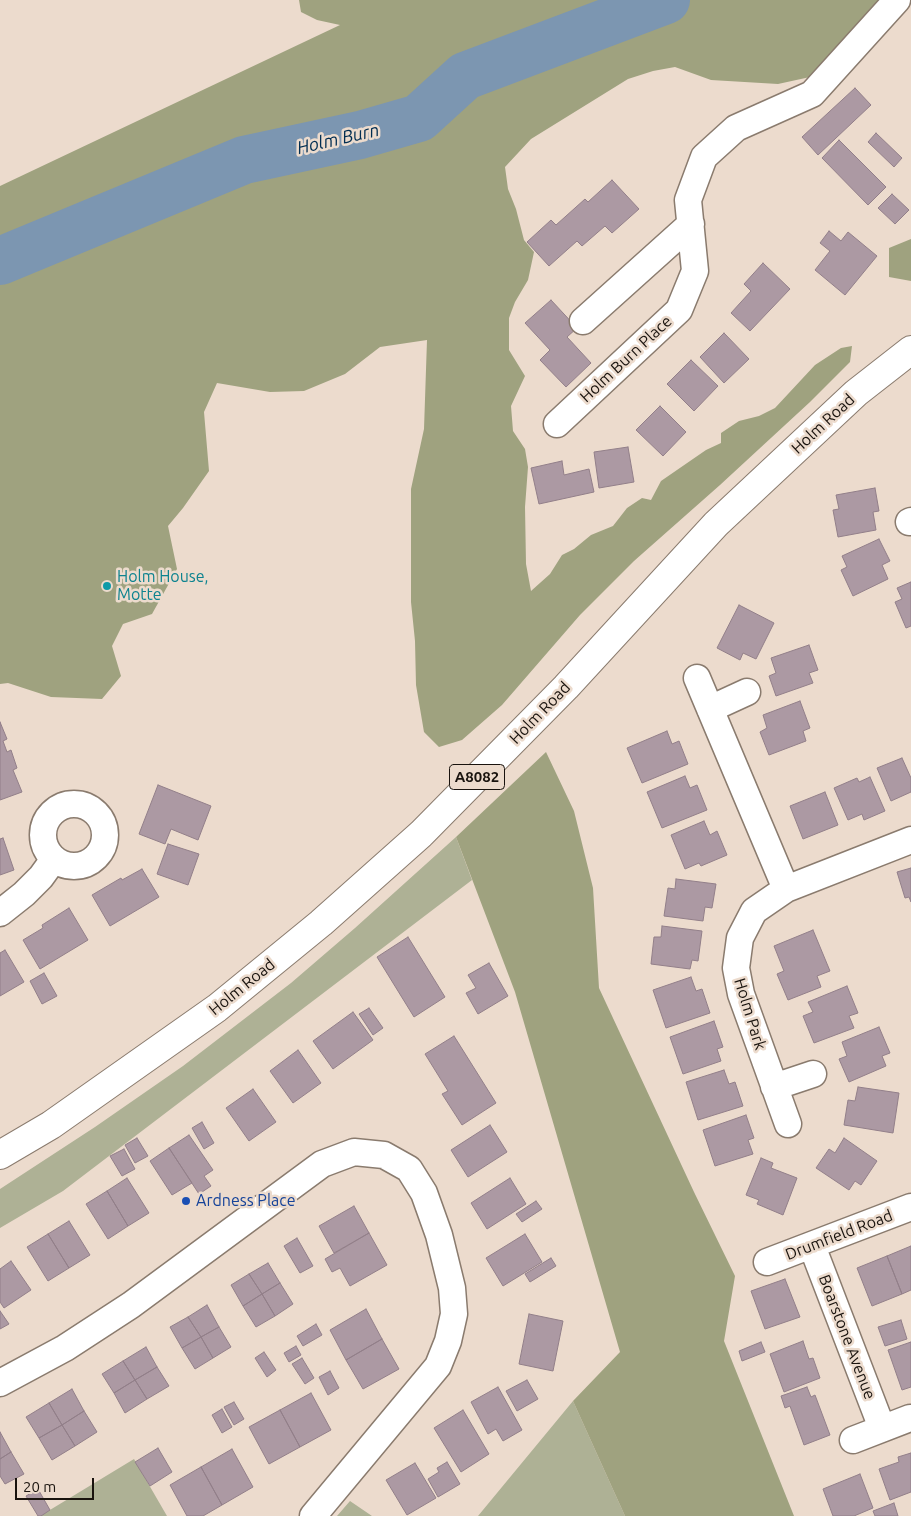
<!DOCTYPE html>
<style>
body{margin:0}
#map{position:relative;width:911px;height:1516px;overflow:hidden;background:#ecdbcd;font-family:Ubuntu,sans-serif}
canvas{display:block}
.scale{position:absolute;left:15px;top:1478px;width:79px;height:22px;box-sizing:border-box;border:2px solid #19130e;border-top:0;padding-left:6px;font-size:15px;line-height:18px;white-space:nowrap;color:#19130e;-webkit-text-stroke:4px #ecdbcd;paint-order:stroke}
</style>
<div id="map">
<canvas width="911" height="1516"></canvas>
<div class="scale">20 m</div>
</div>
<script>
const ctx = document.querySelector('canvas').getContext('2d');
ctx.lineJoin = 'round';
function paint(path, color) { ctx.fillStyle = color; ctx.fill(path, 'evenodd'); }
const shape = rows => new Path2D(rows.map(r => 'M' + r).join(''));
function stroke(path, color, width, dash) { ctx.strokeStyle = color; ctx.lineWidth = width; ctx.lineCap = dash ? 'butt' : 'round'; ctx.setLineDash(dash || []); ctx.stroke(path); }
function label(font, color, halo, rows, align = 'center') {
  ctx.font = font + ' Ubuntu,sans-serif'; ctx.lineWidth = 5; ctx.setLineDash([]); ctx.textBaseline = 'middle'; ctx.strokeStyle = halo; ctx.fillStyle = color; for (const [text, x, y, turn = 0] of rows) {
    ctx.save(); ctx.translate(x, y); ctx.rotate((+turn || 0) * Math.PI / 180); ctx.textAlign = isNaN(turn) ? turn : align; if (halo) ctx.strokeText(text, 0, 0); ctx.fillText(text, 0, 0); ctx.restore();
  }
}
const green = shape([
 [456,837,472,880,63,1191,0,1228,0,1189,95,1127,183,1066,291,983,355,928],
 [573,1401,625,1516,478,1516],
 [134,1459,167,1516,40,1516],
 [350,1501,372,1516,337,1516]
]);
const forest = shape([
 [299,0,879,0,870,9,861,40,810,77,778,84,711,80,675,67,653,71,628,79,531,139,505,167,508,189,516,209,524,240,534,252,528,280,515,302,509,318,509,350,525,376,511,406,513,431,525,449,528,467,525,507,526,564,531,591,550,574,562,555,574,549,591,535,613,526,627,508,642,498,651,500,661,481,706,450,721,443,721,433,739,421,759,416,775,408,815,365,841,348,852,346,850,362,810,402,720,485,634,561,580,615,502,705,462,740,439,747,424,732,416,685,415,641,411,602,411,489,424,429,427,340,380,347,345,374,304,391,270,392,217,383,204,412,209,471,183,508,168,526,177,569,152,614,123,624,112,646,121,676,102,699,51,697,8,683,0,684,0,186,340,25,317,20,301,12],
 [911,239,911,281,889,277,889,248],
 [546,752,574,811,593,888,599,988,694,1192,735,1276,724,1341,794,1516,625,1516,573,1401,620,1352,515,992,456,837]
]);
const river = shape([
 [0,261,244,160,360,135,419,118,465,76,666,0]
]);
const building = shape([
 [855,88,871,105,818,155,802,137,855,88],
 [876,133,902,158,894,167,868,142,876,133],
 [839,140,886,187,868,205,822,158,839,140],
 [612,180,639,209,612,233,605,226,582,246,577,241,549,266,527,242,551,220,556,225,585,199,588,202,612,180],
 [892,194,909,210,895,224,878,208,892,194],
 [829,231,841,241,848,232,877,256,845,295,815,270,830,251,820,243,829,231],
 [763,263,790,289,750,331,731,313,751,291,744,284,763,263],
 [551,300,577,328,567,337,591,363,566,387,540,360,550,350,525,323,551,300],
 [724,333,749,359,724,383,700,357,724,333],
 [691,360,718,386,694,411,667,384,691,360],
 [660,406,686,432,663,456,636,430,660,406],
 [628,447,634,482,599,488,594,452,628,447],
 [562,461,564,475,589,469,594,492,539,504,531,468,562,461],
 [875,488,879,511,873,512,876,530,838,537,833,510,839,509,836,495,875,488],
 [879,539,890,561,882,565,888,579,853,596,841,570,847,567,842,556,879,539],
 [911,582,911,626,906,628,895,602,902,599,897,588,911,582],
 [739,605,774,623,756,659,743,653,740,660,717,648,739,605],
 [809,645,818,670,809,673,813,683,776,696,769,676,776,673,771,658,809,645],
 [800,701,810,728,803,731,806,741,769,755,760,732,767,728,763,715,800,701],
 [0,722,7,739,3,741,7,752,11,750,17,768,13,770,22,792,0,800,0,722],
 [667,731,672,744,679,741,688,764,642,783,627,748,667,731],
 [902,758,911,778,911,792,891,801,877,768,902,758],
 [685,776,690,788,697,785,707,810,662,828,647,792,685,776],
 [870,777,885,811,864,820,862,814,848,820,834,788,857,778,859,782,870,777],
 [158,785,211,806,198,840,171,829,165,844,139,834,158,785],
 [825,792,838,825,803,839,790,806,825,792],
 [704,821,710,835,717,831,727,855,701,866,699,863,685,869,671,835,704,821],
 [3,838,14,870,0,875,0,839,3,838],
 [168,844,199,854,188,885,157,874,168,844],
 [911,868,911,902,909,897,905,898,897,872,911,868],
 [142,869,159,897,110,926,92,895,121,878,122,880,142,869],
 [676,879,716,884,712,908,705,907,703,921,664,916,668,888,675,889,676,879],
 [69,908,88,940,40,969,23,940,43,928,42,925,69,908],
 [662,926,702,931,698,961,692,960,690,969,651,964,654,937,661,937,662,926],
 [813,930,830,971,817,976,821,987,788,1000,777,974,784,971,774,946,813,930],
 [408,937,445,997,414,1017,377,957,408,937],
 [5,950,24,982,0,996,0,953,5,950],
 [489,963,508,996,478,1014,466,993,476,988,468,975,489,963],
 [44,973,57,996,42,1004,30,981,44,973],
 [691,977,696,991,702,989,710,1013,666,1028,653,990,691,977],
 [847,986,858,1013,849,1016,854,1028,814,1043,803,1016,813,1012,808,1002,847,986],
 [369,1008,383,1028,373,1035,359,1014,369,1008],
 [353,1012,373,1040,333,1069,313,1041,353,1012],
 [714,1021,723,1047,717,1049,721,1061,683,1074,670,1037,714,1021],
 [879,1027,890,1053,882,1056,886,1066,849,1082,839,1059,847,1056,842,1042,879,1027],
 [454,1036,496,1103,462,1125,442,1094,448,1091,425,1054,454,1036],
 [298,1050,321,1083,293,1103,270,1071,298,1050],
 [724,1070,729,1084,735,1082,743,1106,698,1120,686,1082,724,1070],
 [858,1087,899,1093,893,1133,844,1125,848,1100,855,1101,858,1087],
 [253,1089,276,1122,249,1141,226,1108,253,1089],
 [746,1115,754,1138,748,1140,753,1154,715,1166,703,1130,746,1115],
 [202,1122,214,1143,204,1149,192,1128,202,1122],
 [490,1125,507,1152,468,1177,451,1150,490,1125],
 [189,1135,213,1170,204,1176,211,1186,199,1194,169,1148,189,1135],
 [137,1138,148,1156,135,1163,125,1145,137,1138],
 [844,1138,877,1161,861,1185,855,1181,849,1190,816,1168,829,1149,835,1153,844,1138],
 [169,1148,192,1183,172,1195,150,1161,169,1148],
 [124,1149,135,1169,122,1176,110,1156,124,1149],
 [761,1158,773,1163,771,1168,797,1178,783,1215,757,1204,759,1200,746,1195,761,1158],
 [127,1178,149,1213,128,1226,107,1191,127,1178],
 [510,1178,526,1204,487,1229,471,1203,510,1178],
 [107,1191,128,1226,108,1239,86,1204,107,1191],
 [536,1201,542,1209,522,1222,516,1214,536,1201],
 [354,1206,369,1233,334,1253,319,1226,354,1206],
 [69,1221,90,1255,69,1268,48,1234,69,1221],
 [369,1233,387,1265,350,1286,340,1268,332,1272,325,1259,369,1233],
 [48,1234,69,1268,48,1281,27,1247,48,1234],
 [525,1234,542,1262,503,1286,486,1258,525,1234],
 [297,1238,313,1266,300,1273,284,1246,297,1238],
 [911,1246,911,1290,902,1294,887,1256,911,1246],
 [887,1256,902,1294,872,1306,857,1268,887,1256],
 [551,1258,556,1266,530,1282,525,1274,551,1258],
 [11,1261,31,1290,4,1308,0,1302,0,1269,11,1261],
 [268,1263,280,1283,262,1294,249,1274,268,1263],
 [249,1274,262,1294,243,1306,231,1285,249,1274],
 [785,1279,800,1317,765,1329,751,1291,785,1279],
 [280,1283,293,1304,275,1316,262,1294,280,1283],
 [262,1294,275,1316,256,1327,243,1306,262,1294],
 [207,1305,219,1327,201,1337,188,1317,207,1305],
 [366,1309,382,1339,346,1360,330,1330,366,1309],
 [0,1311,9,1324,0,1329,0,1311],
 [529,1314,563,1321,553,1371,519,1364,529,1314],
 [188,1317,201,1337,182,1348,170,1327,188,1317],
 [901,1320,907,1339,885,1346,878,1327,901,1320],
 [316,1324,322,1335,303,1346,297,1336,316,1324],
 [219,1327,231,1347,213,1358,201,1337,219,1327],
 [201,1337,213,1358,195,1369,182,1348,201,1337],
 [382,1339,399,1369,363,1389,346,1360,382,1339],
 [803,1341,809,1359,813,1358,820,1378,784,1392,770,1354,803,1341],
 [761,1342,765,1352,742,1361,739,1351,761,1342],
 [911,1342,911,1387,902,1390,888,1350,911,1342],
 [296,1346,301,1355,289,1362,284,1353,296,1346],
 [146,1347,157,1367,135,1380,123,1361,146,1347],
 [264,1352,276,1370,267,1377,255,1358,264,1352],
 [302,1358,314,1378,305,1384,292,1364,302,1358],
 [123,1361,135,1380,114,1393,102,1374,123,1361],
 [157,1367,169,1386,147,1399,135,1380,157,1367],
 [330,1371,339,1388,328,1395,319,1377,330,1371],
 [135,1380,147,1399,125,1413,114,1393,135,1380],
 [527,1380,538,1399,517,1411,506,1391,527,1380],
 [498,1387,522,1430,503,1441,496,1429,488,1434,471,1402,498,1387],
 [807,1387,811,1397,815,1395,830,1435,804,1445,790,1406,785,1408,781,1396,807,1387],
 [72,1389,84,1411,62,1425,49,1403,72,1389],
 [311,1393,331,1430,300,1447,280,1410,311,1393],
 [234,1402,244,1419,234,1425,224,1407,234,1402],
 [49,1403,62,1425,39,1438,26,1417,49,1403],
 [222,1409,232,1427,222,1433,212,1415,222,1409],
 [280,1410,300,1447,269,1464,249,1427,280,1410],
 [463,1410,489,1454,461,1472,434,1428,463,1410],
 [84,1411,97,1432,75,1446,62,1425,84,1411],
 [62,1425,75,1446,52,1460,39,1438,62,1425],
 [0,1432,11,1452,0,1459,0,1432],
 [158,1448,172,1472,150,1486,135,1462,158,1448],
 [232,1449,253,1487,222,1505,201,1467,232,1449],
 [11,1452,24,1474,5,1484,0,1476,0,1459,11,1452],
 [911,1453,911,1492,890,1500,879,1469,899,1462,898,1457,911,1453],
 [447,1462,460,1484,438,1497,428,1479,439,1472,437,1468,447,1462],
 [415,1463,436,1498,407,1515,386,1480,415,1463],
 [201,1467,222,1505,203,1516,187,1516,170,1485,201,1467],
 [860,1474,873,1508,854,1516,833,1516,823,1489,860,1474],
 [38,1489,50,1510,41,1516,38,1516,26,1496,38,1489],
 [894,1503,898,1516,875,1516,873,1511,894,1503]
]);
const minor = shape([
 [583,321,691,224],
 [557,424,679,310,695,271,688,200,704,157,736,128,812,94,897,0],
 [909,522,911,521],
 [697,678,786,889],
 [710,709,747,692],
 '43 835a31 31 0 1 1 62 0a31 31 0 1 1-62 0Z',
 [0,913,24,894,41,877,54,859],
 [774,1087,813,1074],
 [788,1124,741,994,736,968,740,938,754,911,786,889,911,840],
 [812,1246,882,1428],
 [767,1262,911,1207],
 [0,1383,65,1348,131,1305,322,1164,354,1152,384,1155,409,1169,424,1193,439,1235,452,1288,454,1314,448,1341,438,1366,313,1516],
 [853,1440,910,1418]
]);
const primary = shape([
 [0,1155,51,1125,217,1008,321,923,421,834,566,687,716,524,856,393,911,350]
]);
const markers = [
 [107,586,5,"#0f9aa8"],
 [186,1201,5,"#1a4fb4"]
];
const shields = [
 [477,777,55]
];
const shieldNames = [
 ["A8082",477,777]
];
const streetNames = [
 ["Holm Burn Place",626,359,-43],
 ["Holm Road",823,424,-43],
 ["Holm Road",540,713,-46],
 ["Holm Road",242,987,-39],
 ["Holm Park",750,1014,73],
 ["Drumfield Road",839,1235,-21],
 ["Boarstone Avenue",847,1337,69]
];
const cultureNames = [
 ["Holm House,",117,577],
 ["Motte",117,595]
];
const transitNames = [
 ["Ardness Place",196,1201]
];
const waterNames = [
 ["Holm Burn",338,139,-13]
];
paint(green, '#aeb195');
paint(forest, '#9fa27f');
stroke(river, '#7c96b1', 48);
paint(building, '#ac99a3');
stroke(building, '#927f89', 1);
stroke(minor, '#8a7b6e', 29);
stroke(primary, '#8a7b6e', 30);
stroke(minor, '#fff', 26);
stroke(primary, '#fff', 28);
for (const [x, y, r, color] of markers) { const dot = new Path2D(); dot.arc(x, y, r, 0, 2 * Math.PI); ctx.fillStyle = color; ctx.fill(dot); stroke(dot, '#ecdbcd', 2); }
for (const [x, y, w] of shields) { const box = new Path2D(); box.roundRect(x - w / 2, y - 12.5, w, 25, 4); ctx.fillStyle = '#ecdbcd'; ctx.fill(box); stroke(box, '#19130e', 1); }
label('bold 15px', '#19130e', null, shieldNames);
label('16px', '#19130e', '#ecdbcd', streetNames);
label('16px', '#0d838f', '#ecdbcd', cultureNames, 'left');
label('16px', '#164399', '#ecdbcd', transitNames, 'left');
label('italic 18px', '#002d51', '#ecdbcd', waterNames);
</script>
